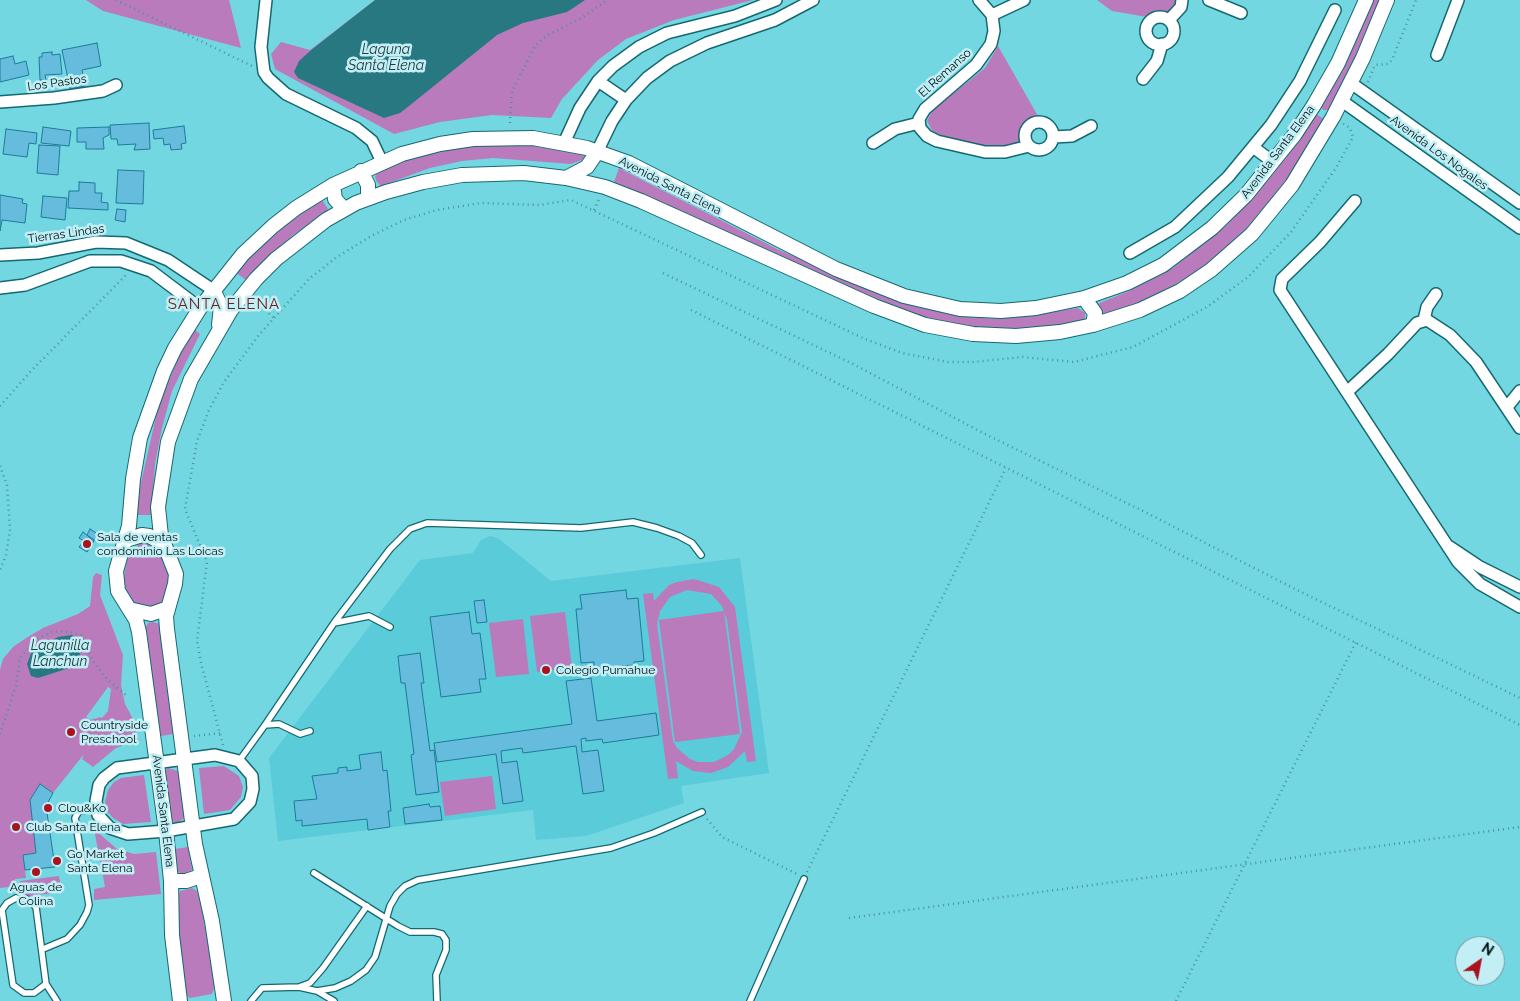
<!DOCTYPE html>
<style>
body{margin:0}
#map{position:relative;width:1520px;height:1001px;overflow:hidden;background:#73d7e2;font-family:Raleway,sans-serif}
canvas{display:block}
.north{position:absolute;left:1455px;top:936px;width:50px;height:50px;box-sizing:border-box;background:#c2eff5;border:1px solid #74979b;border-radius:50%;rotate:33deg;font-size:14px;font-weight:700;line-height:20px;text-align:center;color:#001315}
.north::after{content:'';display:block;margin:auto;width:18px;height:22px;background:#a9131e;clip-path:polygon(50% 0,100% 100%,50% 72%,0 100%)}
</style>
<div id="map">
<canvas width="1520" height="1001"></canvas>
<div class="north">N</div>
</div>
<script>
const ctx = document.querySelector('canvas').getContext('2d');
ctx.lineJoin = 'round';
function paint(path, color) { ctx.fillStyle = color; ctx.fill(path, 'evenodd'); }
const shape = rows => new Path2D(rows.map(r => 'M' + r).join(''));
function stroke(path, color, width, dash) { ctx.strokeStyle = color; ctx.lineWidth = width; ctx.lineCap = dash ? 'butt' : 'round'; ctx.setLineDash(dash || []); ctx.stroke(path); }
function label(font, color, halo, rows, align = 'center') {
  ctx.font = font + ' Raleway,sans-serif'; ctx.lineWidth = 5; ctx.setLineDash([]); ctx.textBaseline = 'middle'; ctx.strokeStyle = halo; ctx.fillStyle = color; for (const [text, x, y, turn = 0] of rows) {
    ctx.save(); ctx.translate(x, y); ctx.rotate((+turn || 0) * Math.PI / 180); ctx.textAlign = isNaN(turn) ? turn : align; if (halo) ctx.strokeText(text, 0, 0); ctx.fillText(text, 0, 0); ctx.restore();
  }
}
const built = shape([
 [490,536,498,538,551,581,740,558,769,773,681,786,684,803,586,836,536,840,533,810,278,841,269,758,420,560,473,553,481,540]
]);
const green = shape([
 [86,0,229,0,241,48,103,11],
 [375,0,753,0,674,20,626,39,598,60,562,99,551,118,492,115,440,122,394,134,275,69,271,54,281,42,310,50],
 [1097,0,1178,0,1176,6,1168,13,1153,13,1147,17,1112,11],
 [1372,0,1380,0,1369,29,1342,88,1328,110,1323,110,1321,106,1344,69],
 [998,46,1038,116,1023,127,1018,143,1012,147,992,147,949,138,933,132,927,121,932,111,985,68],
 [1316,114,1324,119,1300,161,1261,213,1232,243,1196,272,1164,291,1136,304,1102,314,1097,304,1129,291,1173,268,1227,225,1274,173],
 [474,145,528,145,585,155,582,160,571,164,493,158,462,161,430,168,381,186,377,182,375,177,377,172,418,156],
 [619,168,779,250,921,308,969,317,997,319,1027,316,1078,308,1085,313,1085,318,1083,322,1049,327,1008,329,966,326,923,317,856,290,614,182],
 [323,201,328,209,326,212,293,235,246,280,235,272,271,236,316,203],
 [194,329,200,334,172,391,162,428,155,464,151,515,137,515,140,487,158,408,179,356],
 [141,542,157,548,168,569,168,582,165,597,161,603,154,608,135,604,128,596,123,582,128,555],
 [96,573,102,575,100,595,123,655,121,685,125,704,134,721,138,740,116,748,93,767,82,759,84,754,53,793,40,784,30,800,36,853,23,855,26,878,15,879,16,886,0,888,0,670,3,659,13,647,26,638,43,628,78,614,90,606,93,577],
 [108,687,111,689,108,711,102,718,101,717,90,720,86,717],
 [694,579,719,587,735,607,756,761,747,762,745,751,728,767,711,773,693,771,676,761,678,778,668,779,643,594,653,593,654,601,669,585,677,582],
 [687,590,711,594,722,606,727,620,742,732,734,749,728,755,714,762,698,762,690,759,677,748,673,741,657,624,660,611,670,597],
 [724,611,740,734,675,742,659,620],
 [565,612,572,668,537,672,530,616],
 [523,619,529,674,496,677,489,623],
 [153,622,160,624,173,727,174,734,161,736,145,629,148,623],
 [224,766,239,776,243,787,241,797,230,810,204,814,199,768],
 [168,768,178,771,180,780,186,817,177,823,172,821,170,816,164,772],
 [144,775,151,822,123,824,113,818,107,811,105,802,108,790,114,782,121,778],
 [492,776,496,809,445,816,440,782],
 [94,829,117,849,134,854,156,852,161,894,94,900,94,889,105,887],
 [188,847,192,870,183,875,176,870,175,849],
 [59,876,62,892,22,897,20,881],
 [192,888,197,891,202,910,215,985,212,994,190,998,186,995,181,961,177,902,180,891]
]);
const water = shape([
 [375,0,585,0,567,12,523,23,497,35,409,106,400,113,384,118,298,78,294,72,299,61,310,51],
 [72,635,79,640,80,657,69,668,38,678,31,676,27,664,32,651,58,637]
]);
const building = shape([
 [97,43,101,66,82,70,85,86,70,89,62,50,97,43],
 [52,52,52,55,60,54,62,74,45,75,46,80,40,80,39,57,42,57,42,53,52,52],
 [13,56,15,64,26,61,29,75,0,82,0,59,13,56],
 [149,123,150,149,134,150,136,144,118,145,117,139,111,139,110,125,149,123],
 [184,126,186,143,181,144,182,149,171,150,170,144,164,145,163,138,154,139,153,130,184,126],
 [43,127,71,131,69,146,41,143,43,127],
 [109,127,109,135,103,138,104,149,86,149,86,142,77,142,77,128,109,127],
 [6,129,37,133,36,144,29,143,27,157,3,154,6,129],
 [39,145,60,146,58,175,37,173,39,145],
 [118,170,144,171,143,204,116,203,118,170],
 [79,182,95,183,95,193,102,193,101,202,108,203,108,210,68,208,69,191,79,191,79,182],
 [0,195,23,199,22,203,27,204,25,223,2,220,0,231,0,195],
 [43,196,67,198,65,220,41,217,43,196],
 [117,209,126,210,125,222,115,220,117,209],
 [90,529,101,536,97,542,87,535,90,529],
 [83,532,94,541,87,552,79,547,84,541,79,538,83,532],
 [626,590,627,599,638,598,644,661,634,662,634,665,594,669,594,662,581,663,576,609,582,609,580,595,626,590],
 [484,600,487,622,477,623,474,601,484,600],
 [469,612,472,634,480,633,486,679,479,679,481,692,441,697,430,617,469,612],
 [420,653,424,683,421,683,430,751,434,750,439,792,416,795,411,755,414,754,405,683,401,683,398,656,420,653],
 [591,678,597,721,656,713,659,735,603,743,602,739,586,741,586,738,581,739,582,752,598,750,604,791,583,794,576,746,523,753,522,748,501,751,502,763,517,761,523,801,503,804,496,754,437,762,434,743,572,724,566,681,591,678],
 [381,752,383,771,387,770,391,811,388,811,390,827,368,830,367,819,302,826,302,820,296,821,294,801,317,799,312,776,338,773,338,768,347,767,347,771,361,769,359,755,381,752],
 [40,784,53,793,46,806,55,867,25,870,23,855,36,853,30,800,40,784],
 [429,804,430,807,440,806,442,820,405,824,403,808,429,804]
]);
const path = shape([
 [116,0,252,66],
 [1368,82,1375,65,1388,64,1392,60,1416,0],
 [510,123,512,91,535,46,546,36,580,19,607,0],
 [594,210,600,197],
 [663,273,853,364,983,433,1145,512,1301,592,1520,698],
 [254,300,274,318],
 [691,310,1520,725],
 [0,406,31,371,126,275],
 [0,466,7,485,10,530,6,555,0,570],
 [0,734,16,686,20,658,37,639,52,632,64,631,81,635,93,661,108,680,127,696],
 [194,736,221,733],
 [223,745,201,663,197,641,207,562,185,509,197,441,209,410,224,382,258,336,309,279,337,257,371,236,404,220,437,210,481,203,540,205,571,200,865,339,902,353,948,362,973,362,1023,357,1074,362,1133,347,1207,307,1248,277,1291,232,1336,168,1353,137,1350,128,1342,123],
 [707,819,722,837,797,874],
 [807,872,1006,468],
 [849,918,1520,827],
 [1176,1001,1356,642]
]);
const service = shape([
 [334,623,390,549,410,529,427,523,581,528,633,522,657,528,679,536,692,543,701,555],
 [265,725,334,623,369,616,390,627],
 [239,761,265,725,279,724,300,734,310,731],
 [314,873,398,926,410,932,434,932,442,934,446,940,446,950,436,975,437,1001],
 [16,898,27,899,36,907,46,984,34,993,24,993,13,985,2,910,7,903,16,898],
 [43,949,67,939,80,925,87,912,89,905,75,818,79,811,96,809],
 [46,984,57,1001],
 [299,987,310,983,323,968,367,906],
 [317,991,334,1001],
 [251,1001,262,988,299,987,317,991,335,988,351,981,366,970,375,957,390,906,397,894,405,886,418,880,611,848,654,833,702,812],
 [750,1001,804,879]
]);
const minor = shape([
 [266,0,261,47,264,72,268,78,286,94,356,128,372,141,382,162],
 [979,0,992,15,994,31,991,44,976,65,925,109,919,119,920,128,927,136,937,141,985,152,1005,152,1029,146],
 [1209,0,1241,13],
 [992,15,1024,0],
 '1146 31a14 14 0 1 1 28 0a14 14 0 1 1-28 0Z',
 [1169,20,1181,7,1182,0],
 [1437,55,1458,0],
 [1143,79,1157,61,1162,44],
 [598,81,626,100],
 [1351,83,1520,203],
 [1342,101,1520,228],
 [0,102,54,98,103,91,116,85],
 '1025 136a14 14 0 1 1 28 0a14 14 0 1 1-28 0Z',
 [1053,137,1072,136,1091,126],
 [564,143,580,108,598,81,613,66,639,47,667,33,735,16,776,0],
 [873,143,895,129,919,123],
 [1253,147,1273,162],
 [597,152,612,121,626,100,647,78,670,61,707,43,775,20,813,0],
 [1355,201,1320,242,1282,279,1280,290,1458,562,1480,584,1520,607],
 [1130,253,1175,227,1228,177,1271,125,1300,81,1335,10],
 [0,255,38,253,96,242,126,243,168,260,213,290],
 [0,288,25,285,90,261,121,261,151,271,200,308],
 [1424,320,1427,307,1436,294],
 [1347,392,1388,354,1417,323,1427,320,1450,335,1476,362,1520,428],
 [1507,407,1520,391],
 [1450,547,1480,567,1520,587],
 [215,755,239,761,252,776,253,789,250,802,234,819,166,831,128,834,110,828,98,815,96,801,99,785,104,778,117,768,215,755]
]);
const tertiary = shape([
 [361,171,368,185,368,198],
 [566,178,587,167,597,152],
 [333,185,335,199,344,209],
 [213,290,221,306,219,325],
 [1084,298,1095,313,1093,325],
 [126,540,142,535,149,536,163,543],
 [129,609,151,614,168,608],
 [171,881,186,881,201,876],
 [180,1001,172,935,171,881,166,831,139,632,136,620,118,591,116,571,129,526,133,479,140,438,164,371,175,348,200,308,243,254,273,226,296,208,333,185,402,154,440,144,473,139,533,138,587,148,629,163,836,269,904,296,960,309,1001,311,1036,308,1084,298,1127,283,1163,265,1212,228,1246,195,1295,134,1314,105,1338,63,1366,0],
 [224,1001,212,921,195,844,167,629,166,616,175,584,176,574,161,536,158,507,168,442,191,379,231,310,256,279,276,259,326,220,356,203,386,192,423,182,462,175,524,173,566,178,605,187,641,201,874,306,925,325,973,334,1016,336,1060,332,1093,325,1140,310,1180,291,1211,270,1252,234,1292,185,1333,117,1363,58,1387,0]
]);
const markers = [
 [87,544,5,"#a9131e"],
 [546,670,5,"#a9131e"],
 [71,732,5,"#a9131e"],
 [48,808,5,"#a9131e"],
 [16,827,5,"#a9131e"],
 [57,861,5,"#a9131e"],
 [36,872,5,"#a9131e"]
];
const streetNames = [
 ["El Remanso",945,73,-42],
 ["Los Pastos",57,83,-8],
 ["Avenida Santa Elena",1278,152,-53],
 ["Avenida Los Nogales",1439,153,36],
 ["Avenida Santa Elena",670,186,27],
 ["Tierras Lindas",66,234,-8],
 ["Avenida Santa Elena",163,811,83]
];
const poiNames = [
 ["Sala de ventas",97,537],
 ["condominio Las Loicas",97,551],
 ["Colegio Pumahue",556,670],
 ["Countryside",81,725],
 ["Preschool",81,739],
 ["Clou&Ko",58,808],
 ["Club Santa Elena",26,827],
 ["Go Market",67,854],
 ["Santa Elena",67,868],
 ["Aguas de",36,887,"center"],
 ["Colina",36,901,"center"]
];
const waterNames = [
 ["Laguna",386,50],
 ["Santa Elena",386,66],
 ["Lagunilla",60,646],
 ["Lanchun",60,662]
];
const quarterNames = [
 ["SANTA ELENA",224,304]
];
paint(built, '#5acbd8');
paint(green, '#b97bbc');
paint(water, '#277880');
paint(building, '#66bcdc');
stroke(building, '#1d7b9a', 1);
stroke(service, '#146971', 8);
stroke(minor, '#146971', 14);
stroke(tertiary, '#146971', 16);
stroke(path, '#4b939b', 2.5, [1, 4]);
stroke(service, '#fff', 5.5);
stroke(minor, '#fff', 11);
stroke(tertiary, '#fff', 14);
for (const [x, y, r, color] of markers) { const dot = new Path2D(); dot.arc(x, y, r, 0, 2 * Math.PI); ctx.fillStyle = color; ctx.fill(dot); stroke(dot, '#c2eff5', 2); }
label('12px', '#001315', '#c2eff5', streetNames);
label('12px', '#001315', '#c2eff5', poiNames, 'left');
label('italic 14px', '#223b3e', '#c2eff5', waterNames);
ctx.letterSpacing = '1px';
label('15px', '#682321', '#c2eff5', quarterNames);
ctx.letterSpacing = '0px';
</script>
